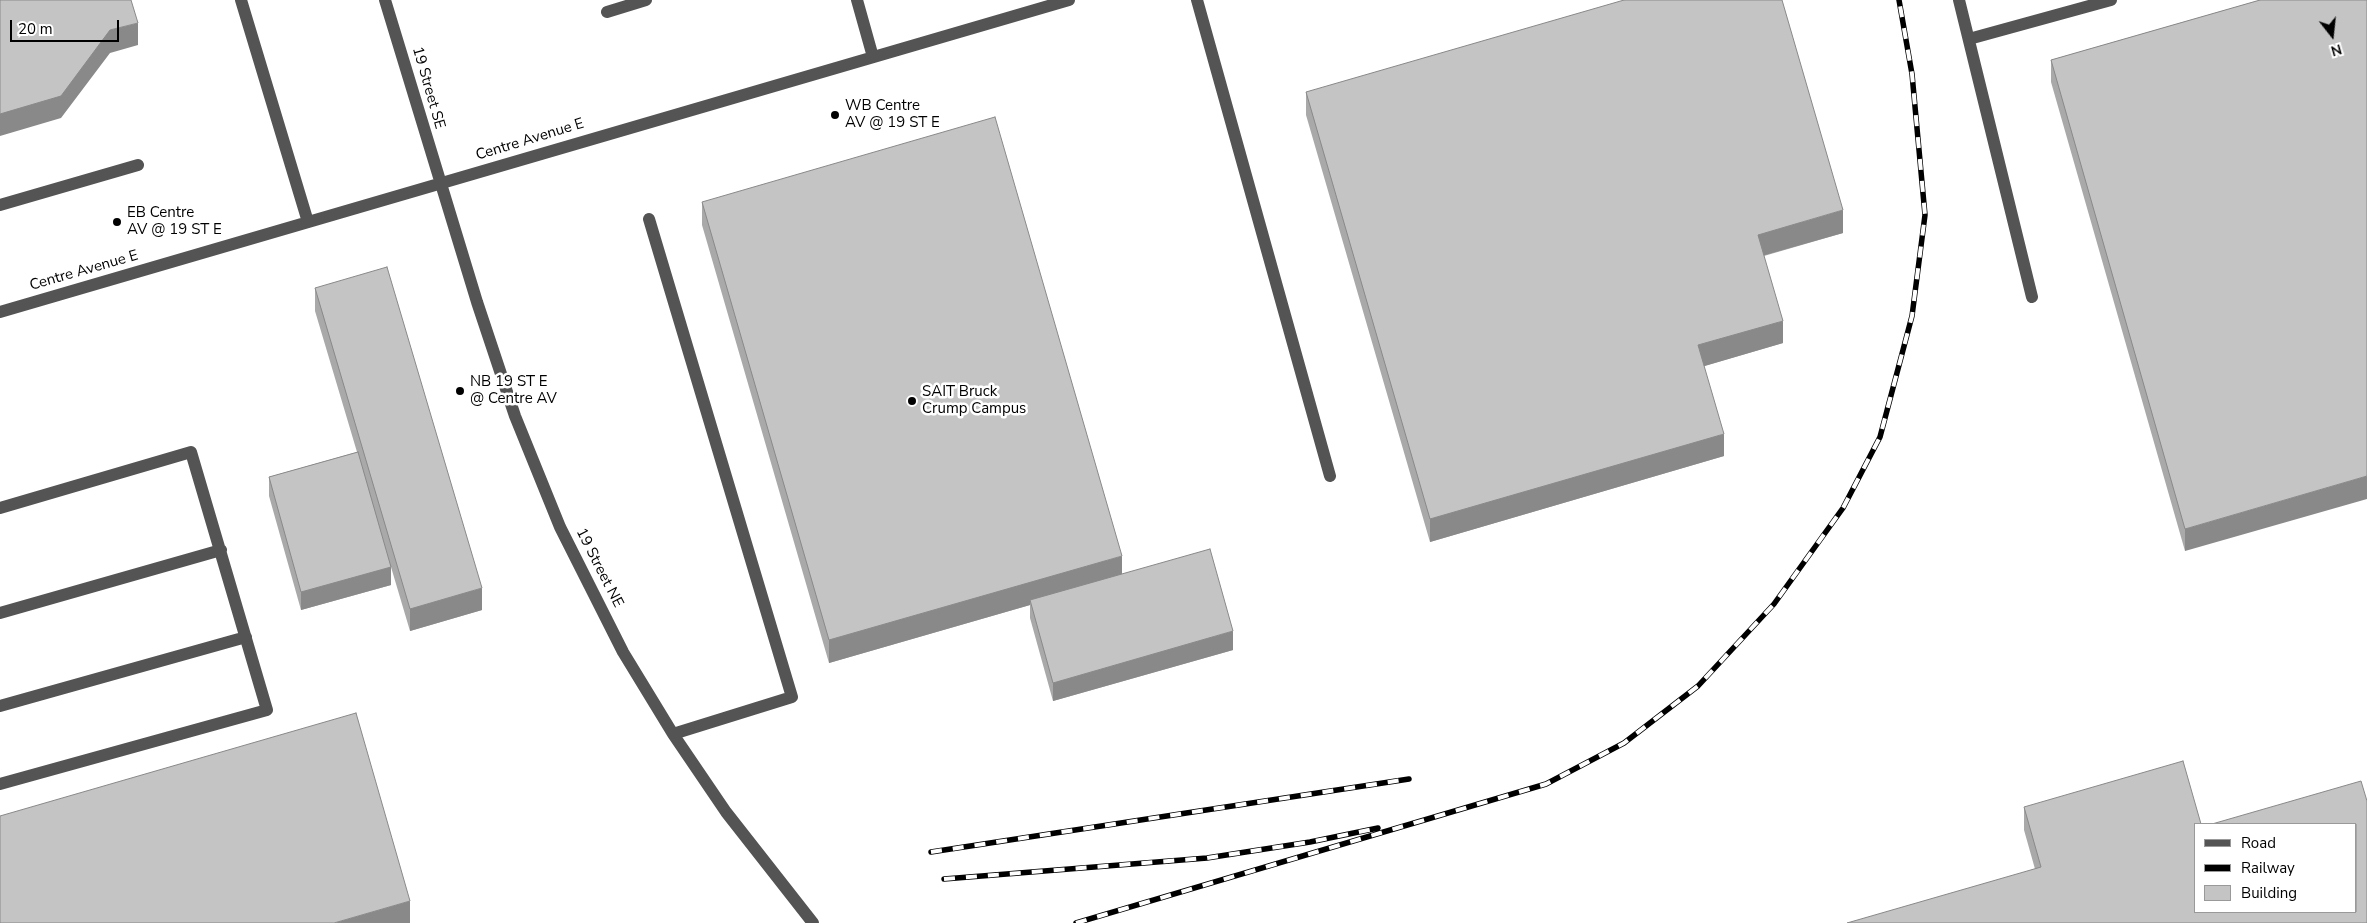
<!DOCTYPE html>
<style>
body{margin:0}
#map{position:relative;width:2367px;height:923px;overflow:hidden;background:#fff;font-family:"Nunito Sans",sans-serif}
canvas{display:block}
.legend{position:absolute;left:2194px;top:823px;width:162px;height:90px;box-sizing:border-box;background:#fff;border:1px solid #999;margin:0;padding:6px 9px;list-style:none;font-size:15px;color:#000}
.legend li{display:flex;align-items:center;gap:10px;height:25px}
.legend b{width:25px;border:1px solid #999}
.north{position:absolute;left:2307px;top:10px;width:50px;height:50px;-webkit-text-stroke:4px #fff;paint-order:stroke;rotate:164deg;font-size:14px;font-weight:700;line-height:20px;text-align:center;color:#000}
.north::after{content:'';display:block;margin:auto;width:18px;height:22px;background:#000;clip-path:polygon(50% 0,100% 100%,50% 72%,0 100%)}
.scale{position:absolute;left:10px;top:20px;width:109px;height:22px;box-sizing:border-box;border:2px solid #000;border-top:0;padding-left:6px;font-size:15px;line-height:18px;white-space:nowrap;color:#000;-webkit-text-stroke:4px #fff;paint-order:stroke}
</style>
<div id="map">
<canvas width="2367" height="923"></canvas>
<ul class="legend">
<li><b style="height:6px;background:#545454"></b>Road</li>
<li><b style="height:6px;background:#000"></b>Railway</li>
<li><b style="height:14px;background:#c4c4c4"></b>Building</li>
</ul>
<div class="north">N</div>
<div class="scale">20 m</div>
</div>
<script>
const ctx = document.querySelector('canvas').getContext('2d');
ctx.lineJoin = 'round';
const shape = rows => new Path2D(rows.map(r => 'M' + r).join(''));
function stroke(path, color, width, dash) { ctx.strokeStyle = color; ctx.lineWidth = width; ctx.lineCap = dash ? 'butt' : 'round'; ctx.setLineDash(dash || []); ctx.stroke(path); }
function paint(path, color) { ctx.fillStyle = color; ctx.fill(path, 'evenodd'); }
function label(font, color, halo, rows, align = 'center') {
  ctx.font = font + ' "Nunito Sans",sans-serif'; ctx.lineWidth = 5; ctx.setLineDash([]); ctx.textBaseline = 'middle'; ctx.strokeStyle = halo; ctx.fillStyle = color; for (const [text, x, y, turn = 0] of rows) {
    ctx.save(); ctx.translate(x, y); ctx.rotate((+turn || 0) * Math.PI / 180); ctx.textAlign = isNaN(turn) ? turn : align; if (halo) ctx.strokeText(text, 0, 0); ctx.fillText(text, 0, 0); ctx.restore();
  }
}
const minor = shape([
 [241,0,308,222],
 [385,0,477,302,515,416,560,527,623,652,673,734,726,812,813,923],
 [857,0,873,57],
 [1197,0,1330,476],
 [1959,0,2032,297],
 [607,12,646,0],
 [1969,39,2111,0],
 [0,205,138,165],
 [649,219,792,697,673,734],
 [0,312,1069,0],
 [0,508,191,452,267,710,0,784],
 [0,613,221,550],
 [0,706,246,637]
]);
const rail = shape([
 [931,852,1409,779],
 [944,879,1207,858,1310,842,1378,828],
 [1076,923,1546,784,1624,743,1698,686,1774,604,1843,508,1880,437,1912,316,1925,215,1912,74,1899,0]
]);
const wall = shape([
 [2260,0,2185,551,2051,82,2051,60],
 [1306,92,1843,233,1764,256,1783,343,1704,366,1724,456,1430,542,1306,115],
 [702,202,1122,574,1233,650,1053,701,1030,618,1030,605,829,663,702,225],
 [315,288,482,610,410,631,391,567,391,585,301,610,269,496,269,477,357,452,315,311],
 [2024,807,2196,912,2035,869,2024,830]
]);
const shadedWall = shape([
 [138,23,138,45,110,53,61,118,0,136,0,114,110,30],
 [1843,210,1843,233,1758,257,1758,235],
 [1783,321,1783,343,1698,368,1698,345],
 [1724,434,1724,456,1430,542,1430,519],
 [2367,476,2367,499,2185,551,2185,529],
 [1122,556,1122,578,1030,600,1030,605,829,663,829,640],
 [391,567,391,585,301,610,301,592],
 [482,588,482,610,410,631,410,609],
 [1233,631,1233,650,1053,701,1053,683],
 [410,901,410,923,334,923]
]);
const building = shape([
 [0,0,131,0,138,23,110,30,61,96,0,114,0,0],
 [1624,0,1782,0,1843,210,1758,235,1783,321,1698,345,1724,434,1430,519,1306,92,1624,0],
 [2260,0,2367,0,2367,476,2185,529,2051,60,2260,0],
 [995,117,1122,556,829,640,702,202,995,117],
 [387,267,482,588,410,609,315,288,387,267],
 [358,452,391,567,301,592,269,477,358,452],
 [1210,549,1233,631,1053,683,1030,600,1210,549],
 [356,713,410,901,334,923,0,923,0,816,356,713],
 [2183,761,2201,824,2196,824,2196,912,2356,912,2356,824,2212,824,2361,781,2367,801,2367,923,1847,923,2041,867,2024,807,2183,761]
]);
const markers = [
 [835,115,5,"#000"],
 [117,222,5,"#000"],
 [460,391,5,"#000"],
 [912,401,5,"#000"]
];
const streetNames = [
 ["19 Street SE",428,88,74],
 ["Centre Avenue E",530,140,-17],
 ["Centre Avenue E",84,271,-16],
 ["19 Street NE",599,568,63]
];
const poiNames = [
 ["WB Centre",845,106],
 ["AV @ 19 ST E",845,123],
 ["EB Centre",127,213],
 ["AV @ 19 ST E",127,230],
 ["NB 19 ST E",470,382],
 ["@ Centre AV",470,399],
 ["SAIT Bruck",922,392],
 ["Crump Campus",922,409]
];
stroke(minor, '#545454', 12);
stroke(rail, '#000', 5.5);
stroke(rail, '#fff', 4, [11]);
paint(wall, '#a9a9a9');
paint(shadedWall, '#898989');
paint(building, '#c4c4c4');
stroke(building, '#898989', 1);
for (const [x, y, r, color] of markers) { const dot = new Path2D(); dot.arc(x, y, r, 0, 2 * Math.PI); ctx.fillStyle = color; ctx.fill(dot); stroke(dot, '#fff', 2); }
label('15px', '#000', '#fff', streetNames);
label('15px', '#000', '#fff', poiNames, 'left');
</script>
